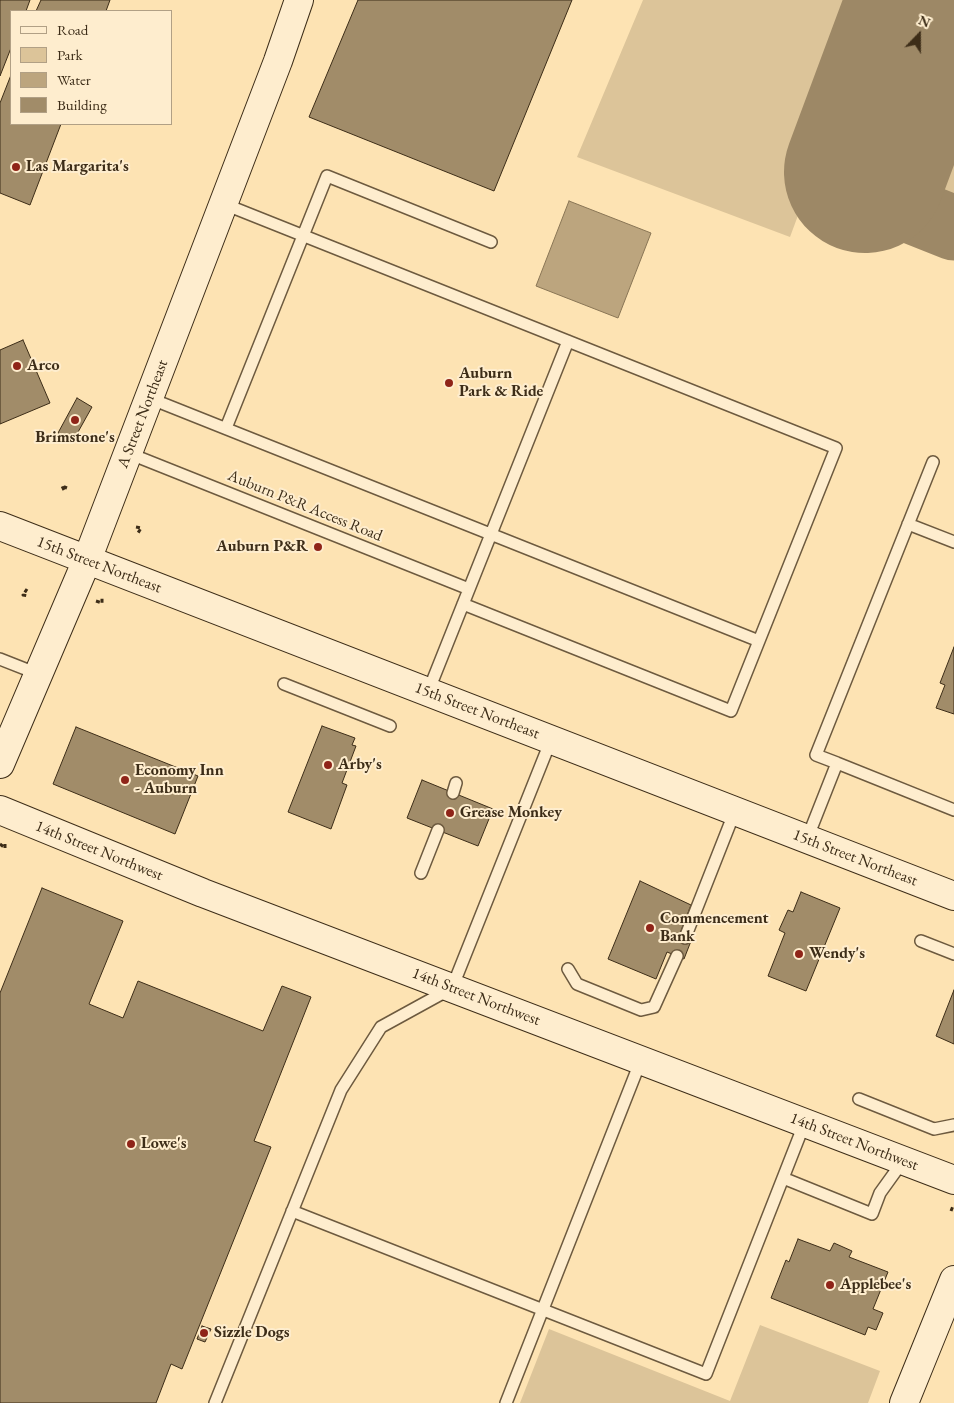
<!DOCTYPE html>
<style>
body{margin:0}
#map{position:relative;width:954px;height:1403px;overflow:hidden;background:#fde3b3;font-family:"EB Garamond",serif}
canvas{display:block}
.legend{position:absolute;left:10px;top:10px;width:162px;height:115px;box-sizing:border-box;background:#feedce;border:1px solid #b1a085;margin:0;padding:6px 9px;list-style:none;font-size:15px;color:#3d2d18}
.legend li{display:flex;align-items:center;gap:10px;height:25px}
.legend b{width:25px;border:1px solid #b1a085}
.north{position:absolute;left:894px;top:10px;width:50px;height:50px;-webkit-text-stroke:4px #feedce;paint-order:stroke;rotate:22deg;font-size:14px;font-weight:700;line-height:20px;text-align:center;color:#3d2d18}
.north::after{content:'';display:block;margin:auto;width:18px;height:22px;background:#3d2d18;clip-path:polygon(50% 0,100% 100%,50% 72%,0 100%)}
</style>
<div id="map">
<canvas width="954" height="1403"></canvas>
<ul class="legend">
<li><b style="height:6px;background:#feedce"></b>Road</li>
<li><b style="height:14px;background:#dcc499"></b>Park</li>
<li><b style="height:14px;background:#bca57e"></b>Water</li>
<li><b style="height:14px;background:#a18c69"></b>Building</li>
</ul>
<div class="north">N</div>
</div>
<script>
const ctx = document.querySelector('canvas').getContext('2d');
ctx.lineJoin = 'round';
function paint(path, color) { ctx.fillStyle = color; ctx.fill(path, 'evenodd'); }
const shape = rows => new Path2D(rows.map(r => 'M' + r).join(''));
function stroke(path, color, width, dash) { ctx.strokeStyle = color; ctx.lineWidth = width; ctx.lineCap = dash ? 'butt' : 'round'; ctx.setLineDash(dash || []); ctx.stroke(path); }
function label(font, color, halo, rows, align = 'center') {
  ctx.font = font + ' "EB Garamond",serif'; ctx.lineWidth = 4; ctx.setLineDash([]); ctx.textBaseline = 'middle'; ctx.strokeStyle = halo; ctx.fillStyle = color; for (const [text, x, y, turn = 0] of rows) {
    ctx.save(); ctx.translate(x, y); ctx.rotate((+turn || 0) * Math.PI / 180); ctx.textAlign = isNaN(turn) ? turn : align; if (halo) ctx.strokeText(text, 0, 0); ctx.fillText(text, 0, 0); ctx.restore();
  }
}
const green = shape([
 [643,0,878,0,790,237,577,157],
 [954,81,954,199,919,181,918,167],
 [760,1325,880,1371,868,1403,520,1403,549,1329,730,1401]
]);
const water = shape([
 [569,201,651,233,618,318,536,286,569,201]
]);
const taxiway = shape([
 [865,172,881,199,954,228]
]);
const runway = shape([
 [865,172,929,0]
]);
const building = shape([
 [0,0,30,0,26,11,11,11,11,48,0,76,0,0],
 [41,0,110,0,106,11,36,11,41,0],
 [358,0,572,0,494,191,309,117,358,0],
 [11,75,11,124,61,124,30,205,0,193,0,103,11,75],
 [23,340,50,403,0,424,0,350,23,340],
 [77,398,92,407,73,441,58,433,77,398],
 [954,647,954,714,936,708,945,685,940,683,954,647],
 [322,726,355,738,352,745,356,746,342,783,347,785,331,829,288,812,322,726],
 [76,727,198,776,175,834,53,784,76,727],
 [422,780,493,809,478,846,407,818,422,780],
 [640,881,691,905,679,936,691,941,684,959,667,952,656,979,608,959,640,881],
 [42,888,123,921,89,1004,123,1018,138,981,263,1031,282,986,311,997,254,1141,271,1147,182,1369,171,1364,156,1403,0,1403,0,993,42,888],
 [801,892,840,908,806,991,768,976,785,933,779,930,788,910,793,912,801,892],
 [954,990,954,1044,936,1036,954,990],
 [798,1239,830,1251,834,1243,852,1251,849,1257,888,1272,873,1309,883,1313,876,1330,868,1327,865,1335,771,1298,786,1260,789,1262,798,1239],
 [202,1326,211,1329,205,1342,197,1339,202,1326]
]);
const path = shape([
 [64,490,62,486,67,488],
 [136,527,141,528,138,533],
 [27,589,23,595,28,596],
 [96,601,102,603,102,597],
 [0,844,5,848,5,843],
 [951,1211,953,1206]
]);
const lane = shape([
 [224,204,836,448,731,711,463,604],
 [149,398,759,641],
 [226,428,327,176,491,242],
 [128,453,469,589],
 [908,524,954,542],
 [0,659,38,674],
 [284,684,390,726],
 [428,692,568,341],
 [837,763,954,810],
 [453,793,456,783],
 [807,839,837,763,816,755,933,462],
 [421,873,438,830],
 [685,938,735,811],
 [921,941,954,954],
 [568,969,577,984,641,1010,654,1007,677,956],
 [859,1099,934,1129,954,1125],
 [783,1178,872,1214,880,1193,903,1161],
 [292,1211,706,1374,805,1122],
 [215,1403,341,1090,381,1027,452,988,551,740],
 [506,1403,641,1060]
]);
const secondary = shape([
 [0,526,954,896],
 [0,764,87,560,278,61,299,0],
 [0,810,203,893,954,1180],
 [904,1403,954,1280]
]);
const markers = [
 [16,167,5,"#8f2418"],
 [17,366,5,"#8f2418"],
 [449,383,5,"#8f2418"],
 [75,420,5,"#8f2418"],
 [318,547,5,"#8f2418"],
 [328,765,5,"#8f2418"],
 [125,780,5,"#8f2418"],
 [450,813,5,"#8f2418"],
 [650,928,5,"#8f2418"],
 [799,954,5,"#8f2418"],
 [131,1144,5,"#8f2418"],
 [830,1285,5,"#8f2418"],
 [204,1333,5,"#8f2418"]
];
const poiNames = [
 ["Las Margarita's",26,167],
 ["Arco",27,366],
 ["Auburn",459,374],
 ["Park & Ride",459,392],
 ["Brimstone's",75,438,"center"],
 ["Auburn P&R",308,547,"right"],
 ["Arby's",338,765],
 ["Economy Inn",135,771],
 ["- Auburn",135,789],
 ["Grease Monkey",460,813],
 ["Commencement",660,919],
 ["Bank",660,937],
 ["Wendy's",809,954],
 ["Lowe's",141,1144],
 ["Applebee's",840,1285],
 ["Sizzle Dogs",214,1333]
];
const streetNames = [
 ["A Street Northeast",143,414,-69],
 ["Auburn P&R Access Road",305,506,22],
 ["15th Street Northeast",99,565,21],
 ["15th Street Northeast",477,711,21],
 ["14th Street Northwest",99,851,22],
 ["15th Street Northeast",855,858,21],
 ["14th Street Northwest",476,997,21],
 ["14th Street Northwest",854,1142,21]
];
paint(green, '#dcc499');
paint(water, '#bca57e');
stroke(water, '#897555', 1);
stroke(taxiway, '#9d8866', 65);
stroke(runway, '#9d8866', 162);
paint(building, '#a18c69');
stroke(building, '#3d2d18', 1);
stroke(lane, '#6d5a3f', 14);
stroke(secondary, '#3d2d18', 30);
stroke(path, '#3d2d18', 3, [4, 2.5]);
stroke(lane, '#feedce', 11);
stroke(secondary, '#feedce', 28);
for (const [x, y, r, color] of markers) { const dot = new Path2D(); dot.arc(x, y, r, 0, 2 * Math.PI); ctx.fillStyle = color; ctx.fill(dot); stroke(dot, '#feedce', 2); }
label('bold 16px', '#3d2d18', '#feedce', poiNames, 'left');
label('16px', '#3d2d18', '#feedce', streetNames);
</script>
